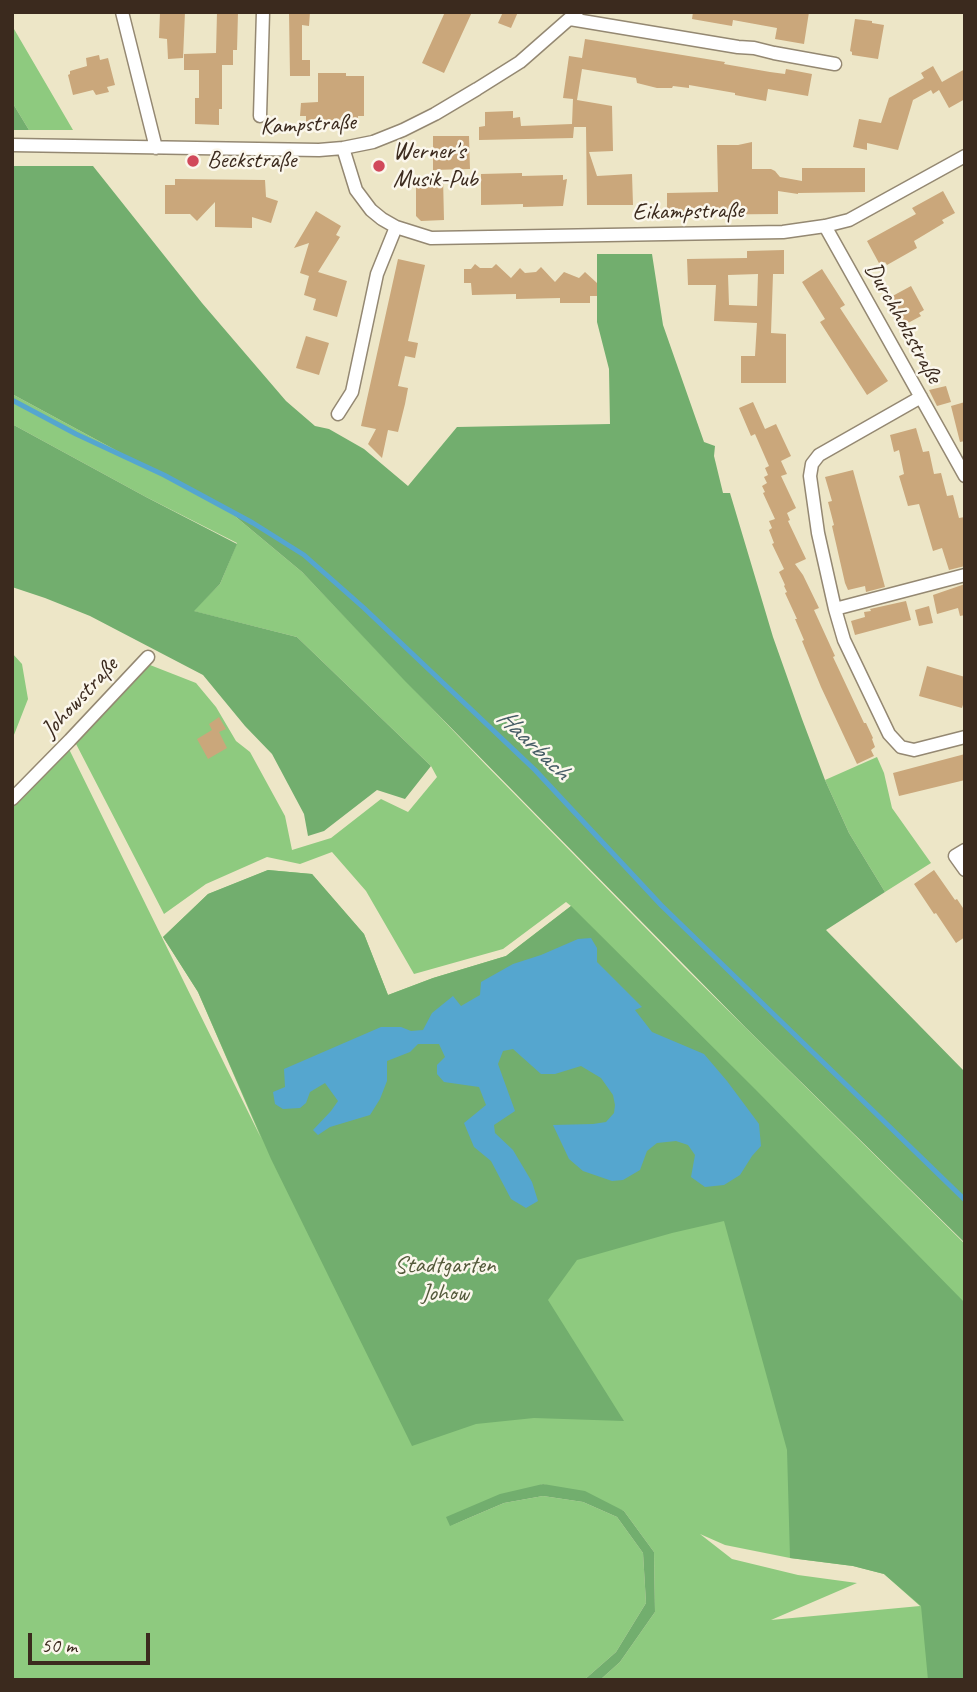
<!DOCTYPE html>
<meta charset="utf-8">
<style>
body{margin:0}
#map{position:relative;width:977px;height:1692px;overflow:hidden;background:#ede6c7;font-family:Caveat,sans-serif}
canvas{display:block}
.frame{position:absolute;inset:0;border:14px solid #3b2a1e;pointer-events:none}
.scale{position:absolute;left:28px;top:1633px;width:122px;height:32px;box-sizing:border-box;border:4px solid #3b2a1e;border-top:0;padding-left:9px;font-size:21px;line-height:24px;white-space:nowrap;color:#3b2a1e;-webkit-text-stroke:5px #fbf7ec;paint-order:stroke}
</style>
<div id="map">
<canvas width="977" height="1692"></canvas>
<div class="frame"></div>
<div class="scale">50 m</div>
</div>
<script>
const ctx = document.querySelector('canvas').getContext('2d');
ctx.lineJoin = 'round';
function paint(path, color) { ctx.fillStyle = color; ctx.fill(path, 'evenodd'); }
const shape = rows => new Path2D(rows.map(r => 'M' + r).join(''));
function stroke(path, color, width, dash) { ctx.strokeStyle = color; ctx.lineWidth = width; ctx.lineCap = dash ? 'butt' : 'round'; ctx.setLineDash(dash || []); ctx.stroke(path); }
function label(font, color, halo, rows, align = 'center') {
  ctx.font = font + ' Caveat,sans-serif'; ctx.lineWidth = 5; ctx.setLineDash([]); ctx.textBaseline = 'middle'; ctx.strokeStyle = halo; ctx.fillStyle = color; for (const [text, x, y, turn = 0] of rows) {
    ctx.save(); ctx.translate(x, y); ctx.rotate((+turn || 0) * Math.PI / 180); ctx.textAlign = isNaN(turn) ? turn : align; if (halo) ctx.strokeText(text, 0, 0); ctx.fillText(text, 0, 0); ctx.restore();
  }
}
const green = shape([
 [12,25,14,29,73,130,29,130,12,102],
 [12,394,230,512,302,572,484,763,684,967,965,1244,965,1680,600,1680,620,1662,655,1612,654,1552,624,1511,543,1484,450,1526,504,1503,543,1496,583,1502,617,1517,643,1553,646,1603,616,1652,584,1680,12,1680,12,806,68,747,261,1138,198,992,163,937,208,894,268,870,312,874,364,934,388,995,433,978,506,956,571,906,566,902,503,949,414,974,366,891,332,852,300,864,267,857,206,884,164,914,74,740,150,665,196,683,216,707,236,741,250,752,285,816,292,850,331,838,381,799,408,812,437,777,431,766,297,637,193,611,220,584,237,543,146,497,12,424],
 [700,1534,725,1545,790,1558,853,1566,884,1574,920,1606,771,1620,857,1583,798,1575,732,1559],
 [12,653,22,664,28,699,12,740],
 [877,757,884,773,892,808,931,863,885,892,849,833,825,780]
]);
const forest = shape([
 [12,102,29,130,12,130],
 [12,166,93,166,202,303,286,401,315,426,329,429,364,449,408,486,457,427,610,424,609,369,597,322,597,254,652,254,663,325,704,442,715,446,714,456,723,493,730,493,773,637,802,719,825,780,849,833,885,892,826,930,965,1072,965,1243,746,1028,404,680,302,572,230,512,12,394],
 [12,424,146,497,237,544,220,584,194,611,297,637,431,766,405,799,377,790,324,831,308,836,304,814,272,754,245,726,203,675,90,616,45,598,12,587],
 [268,870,312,874,364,934,388,995,433,978,506,956,571,906,755,1089,965,1303,965,1680,928,1680,921,1606,884,1574,853,1566,790,1558,787,1450,724,1221,672,1233,577,1260,548,1300,624,1421,534,1418,476,1424,412,1446,271,1159,198,992,163,937,208,894],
 [543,1484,585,1491,624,1511,654,1552,655,1612,620,1662,600,1680,584,1680,616,1652,646,1603,643,1553,617,1517,583,1502,543,1496,504,1503,450,1526,446,1517,500,1494]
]);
const water = shape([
 [591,938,597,948,597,962,642,1007,635,1010,652,1032,704,1054,727,1081,759,1124,761,1146,752,1156,740,1175,724,1185,705,1187,691,1177,695,1155,688,1145,676,1141,657,1143,647,1151,640,1170,623,1180,612,1181,583,1171,569,1159,553,1125,593,1124,606,1122,614,1113,615,1105,613,1095,601,1078,581,1066,555,1074,541,1074,513,1049,503,1051,498,1064,515,1111,494,1125,495,1133,513,1150,532,1182,538,1201,526,1208,511,1199,491,1161,474,1147,464,1123,486,1105,479,1087,444,1082,437,1074,437,1065,445,1057,439,1044,418,1044,410,1052,387,1061,387,1081,380,1099,370,1115,330,1127,318,1135,313,1130,331,1111,338,1101,325,1083,310,1092,306,1103,300,1108,283,1109,275,1104,273,1092,285,1087,284,1069,381,1027,401,1027,411,1031,423,1030,432,1013,453,996,461,1006,480,995,481,982,513,964,541,955,578,939]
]);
const stream = shape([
 [12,400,76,434,164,475,253,523,304,555,364,608,535,770,661,905,965,1200]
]);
const building = shape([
 [160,12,185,12,183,58,168,59,167,39,159,38],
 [217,12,238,12,237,50,233,50,233,65,222,65,222,109,219,109,219,125,195,124,195,98,199,98,199,70,184,70,184,54,216,53],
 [289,12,310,12,309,26,302,25,302,60,310,60,310,76,290,76],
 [445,12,472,12,444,73,422,63],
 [503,12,518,12,511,28,498,23],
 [693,12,809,12,804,44,775,39,777,28,733,20,732,26,692,19],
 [855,19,872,21,872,23,884,25,878,59,852,55,852,52,850,51],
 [585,39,725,62,724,64,770,72,785,74,786,69,812,74,808,96,768,89,766,101,735,95,735,93,689,85,689,88,673,86,672,88,657,88,637,83,636,78,582,69,577,100,612,106,613,151,589,152,597,176,632,174,633,205,587,205,586,127,574,127,573,138,479,140,479,127,485,126,485,112,513,111,513,118,520,117,521,126,572,124,573,99,563,98,569,56,582,58],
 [99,55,100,60,108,58,115,85,107,87,109,92,96,95,93,90,73,95,68,75,70,74,70,71,87,66,86,58],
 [933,66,942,82,965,69,965,99,949,108,939,90,933,94,931,90,913,100,898,150,867,143,867,150,853,147,859,119,881,123,889,98,924,78,921,73],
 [318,73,346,73,346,76,364,76,364,116,358,116,358,124,306,124,306,116,300,116,301,103,318,102],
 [433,136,469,136,470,169,433,170],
 [752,142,752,169,771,169,775,171,780,177,802,181,802,168,865,168,865,192,798,193,798,194,778,191,778,214,667,215,667,193,718,192,717,145,738,145],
 [522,173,522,176,563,175,563,180,567,179,563,206,523,207,523,204,481,205,481,174],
 [443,177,444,220,421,221,416,216,416,178],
 [175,179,265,180,266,197,278,201,271,223,252,217,252,228,215,227,215,202,197,221,190,214,165,214,165,185,175,185],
 [943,191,955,213,942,220,944,223,914,241,917,248,887,265,885,262,880,265,867,241,916,214,912,208],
 [316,211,341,226,336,235,340,237,318,272,347,281,337,317,313,310,316,299,304,295,309,276,300,273,309,243,294,248],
 [784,250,784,274,773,274,771,333,786,334,786,383,741,383,741,356,755,356,757,323,714,321,716,285,688,285,687,259,747,258,747,251],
 [758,274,757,306,729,305,728,275],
 [398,259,425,265,408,341,418,343,415,358,405,356,398,386,408,388,405,404,398,432,388,430,382,458,368,444,376,429,361,426],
 [475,264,480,268,492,268,496,264,511,278,520,268,525,273,536,272,541,267,555,282,564,272,579,278,585,272,597,283,597,296,590,296,590,303,560,303,560,298,516,299,516,294,472,295,471,283,464,283,464,269,471,269],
 [822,269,845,305,840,308,888,381,867,395,820,322,825,319,802,282],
 [911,286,924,310,919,313,921,316,908,323,906,320,900,323,887,299],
 [306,336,329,343,319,375,296,368],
 [946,386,951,402,937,406,929,390],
 [753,402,765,429,776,424,791,456,781,461,787,474,781,476,796,508,787,513,790,520,788,521,806,559,795,564,803,575,819,608,814,610,835,656,833,657,864,723,866,723,873,738,872,739,875,747,871,750,874,756,857,764,821,687,802,641,804,640,795,619,797,619,785,593,787,592,784,586,785,585,779,572,784,569,772,544,774,543,769,530,772,528,769,521,775,519,763,493,765,492,762,486,767,483,764,477,768,475,765,468,769,466,755,434,751,436,739,408],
 [965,402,965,441,960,442,951,406],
 [916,428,923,452,929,451,934,474,941,473,947,496,953,495,959,518,965,517,965,566,949,570,942,548,933,551,919,504,908,506,899,476,904,474,899,450,894,452,890,435],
 [853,470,885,587,866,592,865,586,848,590,845,583,832,526,834,525,828,502,832,501,825,477],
 [965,584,965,615,960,616,958,608,937,614,933,595],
 [906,601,911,620,855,635,851,621,865,617,864,612,871,611,870,609],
 [929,606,933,623,919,626,915,610],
 [927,666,965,677,965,698,962,708,919,696],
 [219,717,226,729,219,732,227,748,208,759,197,739,212,730,209,724],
 [965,754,965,780,899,796,893,773],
 [934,870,955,900,957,899,965,911,965,937,956,943,936,913,934,914,914,884]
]);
const minor = shape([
 [122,12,156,148],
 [570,19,738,47,754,48,774,53,835,64],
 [260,116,263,12],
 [12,145,319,150,343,148,373,142,403,130,435,114,477,89,520,62,577,12],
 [343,148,356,190,371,210,382,219,396,227,431,238,783,232,825,226,849,220,965,156],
 [825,226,965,476],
 [921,397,819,455,812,464,810,476,818,533,835,609,844,640,889,734,901,747,914,750,965,737],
 [338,414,352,392,377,274,396,227],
 [835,609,965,575],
 [12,799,70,740,148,657],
 [965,850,955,856,965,870]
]);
const markers = [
 [193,161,7,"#d1495b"],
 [379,166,7,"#d1495b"]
];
const streetNames = [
 ["Kampstraße",308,125,-3],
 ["Eikampstraße",688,212,-1],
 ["Durchholzstraße",903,323,61],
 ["Johowstraße",80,698,-47]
];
const poiNames = [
 ["Werner's",393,152],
 ["Musik-Pub",393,180],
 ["Beckstraße",207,161]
];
const parkNames = [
 ["Stadtgarten",445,1266],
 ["Johow",445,1294]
];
const waterNames = [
 ["Haarbach",533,745,44]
];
paint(green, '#8eca7f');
paint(forest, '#72ae6e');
paint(water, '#55a6cf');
stroke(stream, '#55a6cf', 5);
paint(building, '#caa77b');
stroke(minor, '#948872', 15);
stroke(minor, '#fff', 12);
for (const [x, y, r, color] of markers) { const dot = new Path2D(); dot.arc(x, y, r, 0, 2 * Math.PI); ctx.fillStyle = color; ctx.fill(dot); stroke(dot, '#fbf7ec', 2.5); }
label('24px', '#3b2a1e', '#fbf7ec', streetNames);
label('24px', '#3b2a1e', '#fbf7ec', poiNames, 'left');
label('24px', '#545a3b', '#fbf7ec', parkNames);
label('italic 26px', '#455c65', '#fbf7ec', waterNames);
</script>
